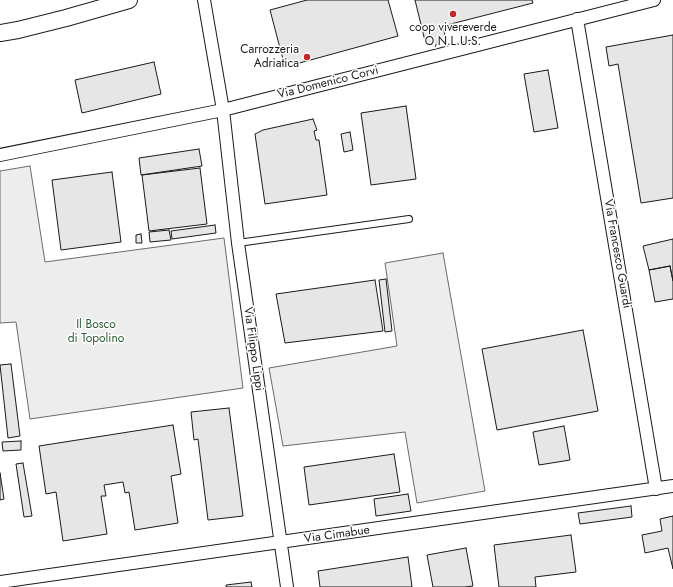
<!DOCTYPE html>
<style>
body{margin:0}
canvas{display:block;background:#fff}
</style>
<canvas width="673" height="587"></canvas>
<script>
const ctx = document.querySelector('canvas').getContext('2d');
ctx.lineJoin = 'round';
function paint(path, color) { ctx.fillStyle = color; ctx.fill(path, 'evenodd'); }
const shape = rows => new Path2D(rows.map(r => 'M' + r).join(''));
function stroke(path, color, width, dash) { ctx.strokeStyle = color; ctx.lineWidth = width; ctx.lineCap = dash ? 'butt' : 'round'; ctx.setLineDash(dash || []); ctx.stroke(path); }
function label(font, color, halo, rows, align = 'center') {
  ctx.font = font + ' Jost,sans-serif'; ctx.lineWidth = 3; ctx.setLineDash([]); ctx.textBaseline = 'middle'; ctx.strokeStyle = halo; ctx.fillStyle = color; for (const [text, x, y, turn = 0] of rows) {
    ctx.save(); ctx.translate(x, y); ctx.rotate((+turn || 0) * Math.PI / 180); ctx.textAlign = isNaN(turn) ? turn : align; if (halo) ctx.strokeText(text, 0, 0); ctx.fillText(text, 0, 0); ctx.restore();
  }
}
const built = shape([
 [30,166,45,262,224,238,243,388,30,419,16,322,0,323,0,171,30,166],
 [443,253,485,491,417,503,405,432,283,446,269,368,397,346,385,263,443,253]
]);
const building = shape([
 [307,0,388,0,398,36,285,67,270,10,307,0],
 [415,0,532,0,533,3,443,26,446,40,426,45,415,0],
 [673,35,673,198,641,203,618,64,609,66,606,47,673,35],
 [154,62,161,94,82,113,75,80,154,62],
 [548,70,558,128,534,132,524,74,548,70],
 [406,106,416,179,371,185,361,113,406,106],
 [313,119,317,130,314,131,316,140,319,140,327,195,265,204,255,134,263,130,313,119],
 [350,132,353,150,344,152,341,134,350,132],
 [199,149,202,166,141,175,139,158,199,149],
 [200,168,207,224,149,231,142,175,200,168],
 [112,172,121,242,61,250,52,180,112,172],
 [215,225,216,233,172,239,171,231,215,225],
 [169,230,171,240,150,242,149,232,169,230],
 [141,234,142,243,136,243,136,235,141,234],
 [673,239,673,281,670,266,649,270,643,246,673,239],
 [670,266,673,281,673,299,655,302,649,270,670,266],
 [386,279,392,331,385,332,379,280,386,279],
 [375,280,383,331,285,343,276,294,375,280],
 [583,330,598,411,497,430,482,349,583,330],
 [11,364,20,436,8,438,0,365,11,364],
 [229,408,243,516,208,520,198,439,194,440,191,412,229,408],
 [173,425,181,474,171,476,178,523,135,530,129,492,125,493,123,482,104,485,106,496,101,496,107,534,63,541,56,492,46,494,39,446,173,425],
 [564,426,570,460,539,465,533,432,564,426],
 [21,441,21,450,3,451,2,442,21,441],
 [394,454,400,492,309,505,304,467,394,454],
 [23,463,32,516,24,517,16,464,23,463],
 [0,473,4,499,0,500,0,473],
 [408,494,411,511,376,516,374,499,408,494],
 [631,506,632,517,580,524,578,513,631,506],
 [673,516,673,569,668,548,645,553,642,535,662,531,660,519,673,516],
 [571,535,576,572,535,577,536,587,499,587,494,545,571,535],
 [466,548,473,586,465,587,433,587,427,555,466,548],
 [408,557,412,587,320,587,318,571,408,557],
 [251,582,252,587,226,587,226,585,251,582]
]);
const service = shape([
 [238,243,409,219]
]);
const minor = shape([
 [204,0,223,110,238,243,287,587],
 [577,19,656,489],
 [0,155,223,110,654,0],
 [0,582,673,486]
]);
const tertiary = shape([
 [0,33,18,30,66,18,129,0]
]);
const markers = [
 [453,14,4,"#c62828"],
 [307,57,4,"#c62828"]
];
const poiNames = [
 ["coop vivereverde",453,28],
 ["O,N.L.U.S.",453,42],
 ["Carrozzeria",299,50,"right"],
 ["Adriatica",299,64,"right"]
];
const streetNames = [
 ["Via Domenico Corvi",328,83,-14],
 ["Via Francesco Guardi",617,254,80],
 ["Via Filippo Lippi",253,349,82],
 ["Via Cimabue",337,535,-8]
];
const parkNames = [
 ["Il Bosco",96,325],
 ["di Topolino",96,339]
];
paint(built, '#ededed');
stroke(built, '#6a6a6a', 1);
paint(building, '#e6e6e6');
stroke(building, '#1a1a1a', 1);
stroke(service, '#1a1a1a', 8);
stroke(minor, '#1a1a1a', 14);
stroke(tertiary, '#1a1a1a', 18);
stroke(service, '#fff', 6);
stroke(minor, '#fff', 12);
stroke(tertiary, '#fff', 16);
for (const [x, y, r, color] of markers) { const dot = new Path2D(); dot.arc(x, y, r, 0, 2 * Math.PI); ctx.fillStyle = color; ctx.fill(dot); stroke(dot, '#fff', 1.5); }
label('12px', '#1a1a1a', '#fff', poiNames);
label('12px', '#1a1a1a', '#fff', streetNames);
label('12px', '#2b5a34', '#fff', parkNames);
</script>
